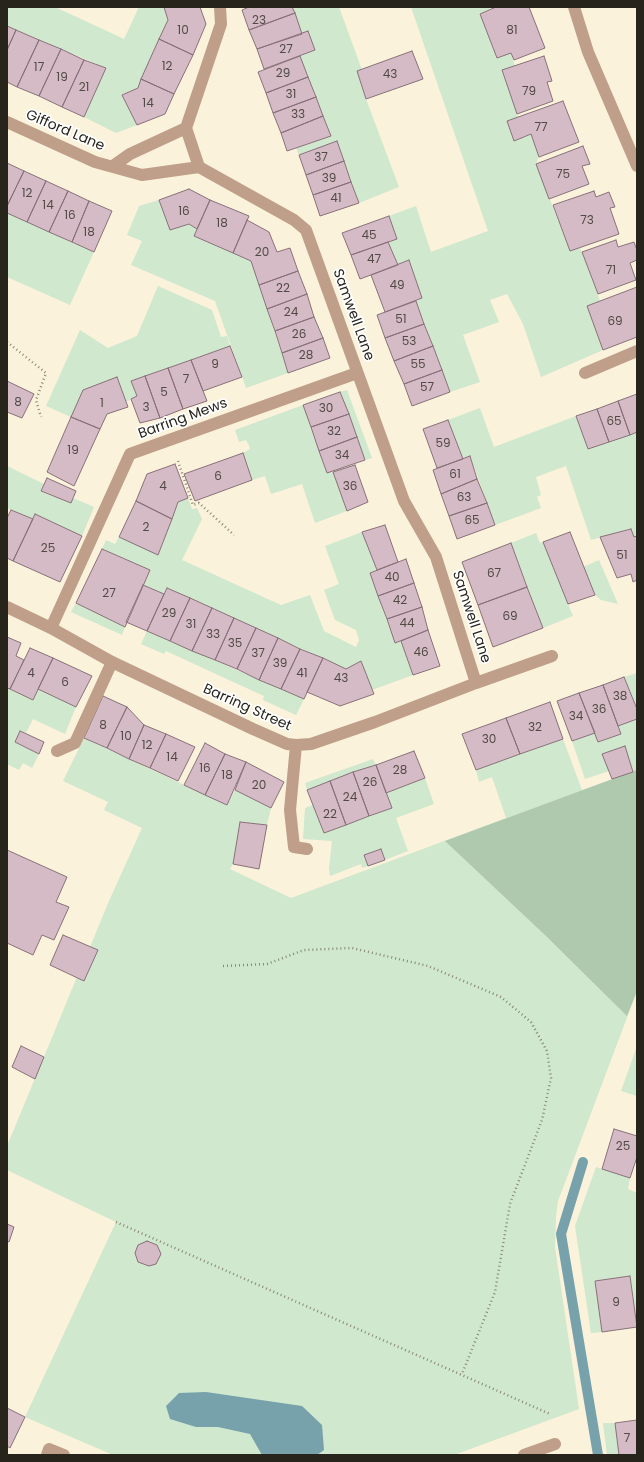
<!DOCTYPE html>
<style>
body{margin:0}
#map{position:relative;width:644px;height:1462px;overflow:hidden;background:#faf2da;font-family:Poppins,sans-serif}
canvas{display:block}
.frame{position:absolute;inset:0;border:8px solid #27241c;pointer-events:none}
</style>
<div id="map">
<canvas width="644" height="1462"></canvas>
<div class="frame"></div>
</div>
<script>
const ctx = document.querySelector('canvas').getContext('2d');
ctx.lineJoin = 'round';
function paint(path, color) { ctx.fillStyle = color; ctx.fill(path, 'evenodd'); }
const shape = rows => new Path2D(rows.map(r => 'M' + r).join(''));
function stroke(path, color, width, dash) { ctx.strokeStyle = color; ctx.lineWidth = width; ctx.lineCap = dash ? 'butt' : 'round'; ctx.setLineDash(dash || []); ctx.stroke(path); }
function label(font, color, halo, rows, align = 'center') {
  ctx.font = font + ' Poppins,sans-serif'; ctx.lineWidth = 3.5; ctx.setLineDash([]); ctx.textBaseline = 'middle'; ctx.strokeStyle = halo; ctx.fillStyle = color; for (const [text, x, y, turn = 0] of rows) {
    ctx.save(); ctx.translate(x, y); ctx.rotate((+turn || 0) * Math.PI / 180); ctx.textAlign = isNaN(turn) ? turn : align; if (halo) ctx.strokeText(text, 0, 0); ctx.fillText(text, 0, 0); ctx.restore();
  }
}
const green = shape([
 [7,7,55,7,124,39,139,7,164,7,168,20,138,88,122,95,137,125,116,133,84,117,106,68,7,26],
 [292,7,339,7,362,70,357,71,366,99,399,187,359,203,337,142,299,155,296,148,331,136,300,56,315,50,308,32,302,34],
 [411,7,489,7,490,9,480,14,497,58,511,53,514,63,515,66,502,71,518,117,507,122,514,141,531,134,539,157,536,164,570,251,580,248,582,252,600,301,587,306,603,350,541,377,523,324,507,294,490,300,499,322,463,335,480,382,450,392,416,301,422,298,409,260,398,265,388,242,396,239,389,216,416,206,431,252,488,231],
 [159,200,170,229,189,224,197,229,195,236,251,261,288,373,246,388,215,301,131,265,142,241,127,235,139,206],
 [7,213,94,252,70,305,7,277],
 [158,286,212,310,221,337,227,336,230,346,131,381,137,396,128,401,126,401,117,378,71,417,46,406,80,330,108,348,137,336],
 [347,390,372,458,365,460,340,392],
 [303,405,327,473,333,472,347,511,315,523,302,484,271,494,265,476,252,480,243,453,250,449,249,445,246,440,239,442,235,430],
 [480,408,494,447,576,416,588,449,637,432,637,536,634,537,630,529,591,540,566,466,536,477,541,495,537,497,541,508,495,525,470,456,463,459,448,420],
 [7,466,44,484,41,491,46,494,70,502,73,498,94,507,82,536,35,515,33,519,7,508],
 [188,498,192,509,197,508,202,519,182,560,281,605,310,595,324,631,356,647,359,640,356,630,335,620,324,590,339,584,325,546,362,532,377,570,370,573,378,596,395,643,401,641,413,675,372,690,361,661,346,669,167,588,164,594,143,585,150,570,102,549,106,540,115,544,119,537,158,554,178,502],
 [536,533,540,543,543,542,573,616,543,628,511,543],
 [599,560,618,604,601,600,595,595,583,567],
 [76,603,125,627,122,635,71,612],
 [147,631,304,699,296,715,263,700,264,696,231,681,166,651,164,654,141,644],
 [637,673,637,709,624,677],
 [7,688,33,700,38,689,76,707,65,734,33,719,26,733,20,731,15,742,39,754,32,768,23,763,19,770,7,764],
 [637,719,637,991,558,1201,556,1217,555,1247,579,1409,454,1455,113,1455,25,1417,116,1222,7,1170,7,1146,77,977,84,980,98,950,90,947,109,901,142,828,104,810,108,802,63,781,84,738,227,805,235,790,271,808,267,825,240,822,233,864,230,869,291,898,506,818,492,777,479,782,476,770,563,739,582,790,633,772,625,747,602,754,609,771,585,779,572,741,595,733,599,742,621,734,618,726],
 [373,759,376,765,307,790,305,783],
 [425,778,434,804,396,818,408,851,385,860,381,849,364,855,368,866,362,868,361,864,330,876,329,868,332,841,303,839,305,808,313,805,324,833,392,808,386,793],
 [637,1046,637,1096,621,1091],
 [596,1167,630,1178,628,1189,637,1193,637,1325,630,1276,595,1281,602,1332,591,1333,575,1226],
 [603,1423,615,1423,619,1455,607,1455]
]);
const forest = shape([
 [637,770,637,991,627,1016,545,935,445,841]
]);
const water = shape([
 [206,1392,302,1406,322,1425,324,1450,317,1455,262,1455,250,1434,218,1427,196,1427,170,1419,166,1406,179,1393]
]);
const stream = shape([
 [583,1162,561,1234,598,1455]
]);
const building = shape([
 [164,7,200,7,206,24,193,55,159,39,168,20,164,7],
 [249,7,292,7,295,13,249,30,242,10,249,7],
 [496,7,529,7,545,48,514,60,511,53,497,58,480,14,496,7],
 [295,13,302,34,257,49,249,30,295,13],
 [7,26,16,30,7,50,7,26],
 [16,30,39,40,17,87,7,82,7,50,16,30],
 [308,31,315,50,264,69,257,49,308,31],
 [159,39,193,55,174,94,141,79,159,39],
 [39,40,61,49,39,96,17,87,39,40],
 [61,49,84,60,62,107,39,96,61,49],
 [412,51,423,79,366,99,357,71,412,51],
 [300,56,308,77,266,93,258,72,300,56],
 [544,56,552,81,547,82,553,101,517,114,502,70,544,56],
 [84,60,106,68,84,117,62,107,84,60],
 [308,77,316,97,273,113,266,93,308,77],
 [141,79,174,94,165,114,137,125,122,95,138,88,141,79],
 [316,97,323,116,281,133,273,113,316,97],
 [563,101,579,142,539,157,531,134,514,141,507,121,563,101],
 [323,116,331,136,287,151,281,133,323,116],
 [337,141,344,161,306,175,299,155,337,141],
 [583,146,590,164,582,166,589,184,549,199,536,164,583,146],
 [344,161,351,182,313,195,306,175,344,161],
 [7,163,24,171,7,206,7,163],
 [24,171,46,181,27,222,7,213,7,206,24,171],
 [46,181,68,191,49,232,27,222,46,181],
 [351,182,359,203,320,216,313,195,351,182],
 [189,189,210,200,197,229,189,224,170,230,159,200,189,189],
 [68,191,89,201,72,242,49,232,68,191],
 [594,191,596,197,609,192,615,207,610,208,619,234,570,251,553,205,594,191],
 [210,200,249,216,233,253,194,236,210,200],
 [89,201,112,211,94,252,72,242,89,201],
 [389,216,397,239,351,255,342,233,389,216],
 [247,220,269,232,277,252,290,248,298,271,259,285,251,261,233,253,247,220],
 [616,240,618,247,634,242,637,250,637,260,630,263,636,280,598,294,582,252,616,240],
 [388,242,398,265,360,279,351,255,388,242],
 [409,260,422,298,385,312,371,275,409,260],
 [298,271,307,294,267,309,259,285,298,271],
 [637,287,637,337,603,350,587,306,637,287],
 [307,294,314,317,275,331,267,309,307,294],
 [416,301,424,324,385,338,377,315,416,301],
 [314,317,323,338,282,353,275,331,314,317],
 [424,324,433,346,394,361,385,338,424,324],
 [323,338,330,358,288,373,282,353,323,338],
 [230,346,242,377,203,391,191,360,230,346],
 [433,346,442,370,404,384,394,361,433,346],
 [191,360,207,401,183,409,168,368,191,360],
 [168,368,183,409,160,418,145,376,168,368],
 [442,370,450,392,412,406,404,384,442,370],
 [145,376,160,418,140,423,131,399,137,396,131,381,145,376],
 [117,377,128,407,107,414,100,429,71,417,83,390,117,377],
 [7,381,34,394,22,418,7,412,7,381],
 [340,392,349,414,311,427,303,405,340,392],
 [637,394,637,432,630,435,618,401,637,394],
 [618,401,630,435,609,442,597,409,618,401],
 [597,409,609,442,588,449,576,416,597,409],
 [349,414,357,437,319,451,311,427,349,414],
 [71,417,100,429,74,486,47,472,71,417],
 [448,420,463,459,437,468,423,429,448,420],
 [357,437,365,460,327,473,319,451,357,437],
 [243,453,252,480,195,501,184,474,243,453],
 [470,456,477,479,441,494,433,470,470,456],
 [175,464,188,498,178,502,172,519,136,501,147,474,175,464],
 [355,465,368,502,347,511,333,472,355,465],
 [47,478,76,491,71,503,41,491,47,478],
 [477,479,487,503,449,516,441,494,477,479],
 [136,501,172,519,158,555,119,537,136,501],
 [487,503,495,525,457,539,449,516,487,503],
 [11,510,33,519,13,561,7,558,7,518,11,510],
 [35,514,82,536,60,582,13,561,35,514],
 [385,525,398,562,377,570,362,532,385,525],
 [631,529,634,537,637,536,637,580,633,582,631,574,617,578,600,537,631,529],
 [570,532,595,595,568,604,543,542,570,532],
 [511,543,527,587,478,605,462,562,511,543],
 [102,549,150,570,125,627,76,603,102,549],
 [406,559,414,583,378,596,370,573,406,559],
 [414,583,422,607,387,619,378,596,414,583],
 [143,585,164,594,147,631,126,622,143,585],
 [527,587,543,628,493,647,478,605,527,587],
 [167,588,190,598,170,641,147,631,167,588],
 [190,598,212,608,192,651,170,641,190,598],
 [422,607,428,630,395,643,387,619,422,607],
 [212,608,234,618,215,660,192,651,212,608],
 [234,618,256,628,237,669,215,660,234,618],
 [256,628,278,638,259,680,237,669,256,628],
 [428,630,440,666,413,675,401,641,428,630],
 [7,637,21,643,16,656,24,660,10,689,7,688,7,637],
 [278,638,300,649,281,689,259,680,278,638],
 [30,648,53,658,33,700,10,689,30,648],
 [300,649,323,658,304,699,281,689,300,649],
 [53,658,92,676,76,707,38,689,53,658],
 [323,658,346,669,361,661,374,694,340,706,307,692,323,658],
 [624,677,637,709,637,719,618,726,603,685,624,677],
 [603,685,621,734,598,742,579,693,603,685],
 [579,693,595,733,572,741,557,701,579,693],
 [103,696,127,707,107,748,84,738,103,696],
 [550,702,563,739,520,754,506,718,550,702],
 [127,707,144,725,129,759,107,748,127,707],
 [506,718,520,754,476,770,462,734,506,718],
 [144,725,166,734,150,768,129,759,144,725],
 [20,731,44,742,39,754,15,742,20,731],
 [166,734,195,747,178,781,150,768,166,734],
 [205,743,225,754,205,795,184,785,205,743],
 [625,746,633,772,612,779,602,754,625,746],
 [414,751,425,778,386,793,376,765,414,751],
 [225,754,246,762,227,805,205,795,225,754],
 [246,762,284,782,271,808,235,790,246,762],
 [376,765,392,808,369,816,353,772,376,765],
 [353,772,369,816,346,825,330,781,353,772],
 [330,781,346,825,324,833,307,790,330,781],
 [240,822,267,825,259,869,233,864,240,822],
 [381,849,385,860,368,866,364,855,381,849],
 [7,850,67,877,56,902,69,907,54,940,42,935,33,955,7,943,7,850],
 [63,935,98,950,84,981,50,965,63,935],
 [21,1046,44,1057,35,1079,12,1067,21,1046],
 [614,1129,637,1136,637,1157,630,1178,602,1169,614,1129],
 [7,1224,14,1227,9,1242,7,1241,7,1224],
 [147,1241,157,1245,161,1254,156,1264,149,1266,138,1262,135,1253,138,1245,147,1241],
 [630,1276,637,1327,602,1332,595,1281,630,1276],
 [7,1408,25,1417,10,1448,7,1446,7,1408],
 [637,1420,637,1455,619,1455,615,1423,637,1420]
]);
const path = shape([
 [7,342,46,373,36,400,41,417],
 [178,461,193,505,199,503,234,535],
 [223,966,267,964,304,950,352,948,428,966,501,997,531,1022,547,1051,551,1078,542,1120,510,1204,495,1292,462,1374],
 [116,1222,550,1414]
]);
const minor = shape([
 [220,7,221,24,186,128,199,167,294,220,306,230,404,501,436,557,476,683],
 [574,7,588,52,637,166],
 [7,122,95,162,142,175,199,167],
 [113,166,130,154,186,128],
 [585,373,637,351],
 [7,607,51,628,112,662,253,729,287,744,296,745,311,744,375,722,476,683,552,656],
 [51,628,130,454,357,373],
 [296,745,290,810,294,847,307,849],
 [57,751,75,743,112,662],
 [47,1455,49,1449,64,1455],
 [524,1455,555,1444]
]);
const numberNames = [
 ["23",259,21],
 ["10",183,31],
 ["81",512,31],
 ["27",286,50],
 ["12",167,67],
 ["17",39,68],
 ["29",283,74],
 ["43",390,75],
 ["19",62,78],
 ["21",84,88],
 ["79",529,92],
 ["31",291,95],
 ["14",148,104],
 ["33",298,115],
 ["77",541,128],
 ["37",321,158],
 ["75",563,175],
 ["39",329,179],
 ["12",27,194],
 ["41",336,199],
 ["14",48,206],
 ["16",184,212],
 ["16",70,216],
 ["73",587,221],
 ["18",222,224],
 ["18",89,233],
 ["45",369,236],
 ["20",262,253],
 ["47",374,260],
 ["71",611,271],
 ["49",397,286],
 ["22",283,289],
 ["24",291,313],
 ["51",401,320],
 ["69",615,322],
 ["26",299,335],
 ["53",409,342],
 ["28",306,356],
 ["9",215,365],
 ["55",418,365],
 ["7",186,380],
 ["57",427,388],
 ["5",164,393],
 ["8",18,403],
 ["1",102,404],
 ["3",146,408],
 ["30",326,409],
 ["65",614,422],
 ["32",334,432],
 ["59",443,444],
 ["19",73,451],
 ["34",342,456],
 ["61",455,475],
 ["6",218,477],
 ["4",163,487],
 ["36",350,487],
 ["63",464,498],
 ["65",472,521],
 ["2",146,528],
 ["25",48,549],
 ["51",622,556],
 ["67",494,574],
 ["40",392,578],
 ["27",109,594],
 ["42",400,601],
 ["29",169,614],
 ["69",510,617],
 ["44",407,624],
 ["31",191,625],
 ["33",213,635],
 ["35",235,644],
 ["46",421,653],
 ["37",258,654],
 ["39",280,664],
 ["4",31,674],
 ["41",302,674],
 ["43",341,679],
 ["6",65,683],
 ["38",620,697],
 ["36",599,710],
 ["34",576,717],
 ["8",103,726],
 ["32",535,728],
 ["10",126,737],
 ["30",489,740],
 ["12",147,746],
 ["14",172,758],
 ["16",205,769],
 ["28",400,771],
 ["18",227,776],
 ["26",370,783],
 ["20",259,786],
 ["24",350,798],
 ["22",330,815],
 ["25",623,1147],
 ["9",616,1303],
 ["7",627,1439]
];
const streetNames = [
 ["Gifford Lane",65,131,23],
 ["Samwell Lane",353,315,70],
 ["Barring Mews",183,419,-20],
 ["Samwell Lane",471,617,72],
 ["Barring Street",247,708,24]
];
paint(green, '#cfe8ce');
paint(forest, '#aec9ad');
paint(water, '#77a1ab');
stroke(stream, '#77a1ab', 10);
paint(building, '#d5bbc5');
stroke(building, '#887079', 1);
stroke(path, '#8c8777', 2.5, [1, 3]);
stroke(minor, '#bf9f89', 12);
label('12px', '#524a46', null, numberNames);
label('14px', '#27241c', '#fff', streetNames);
</script>
